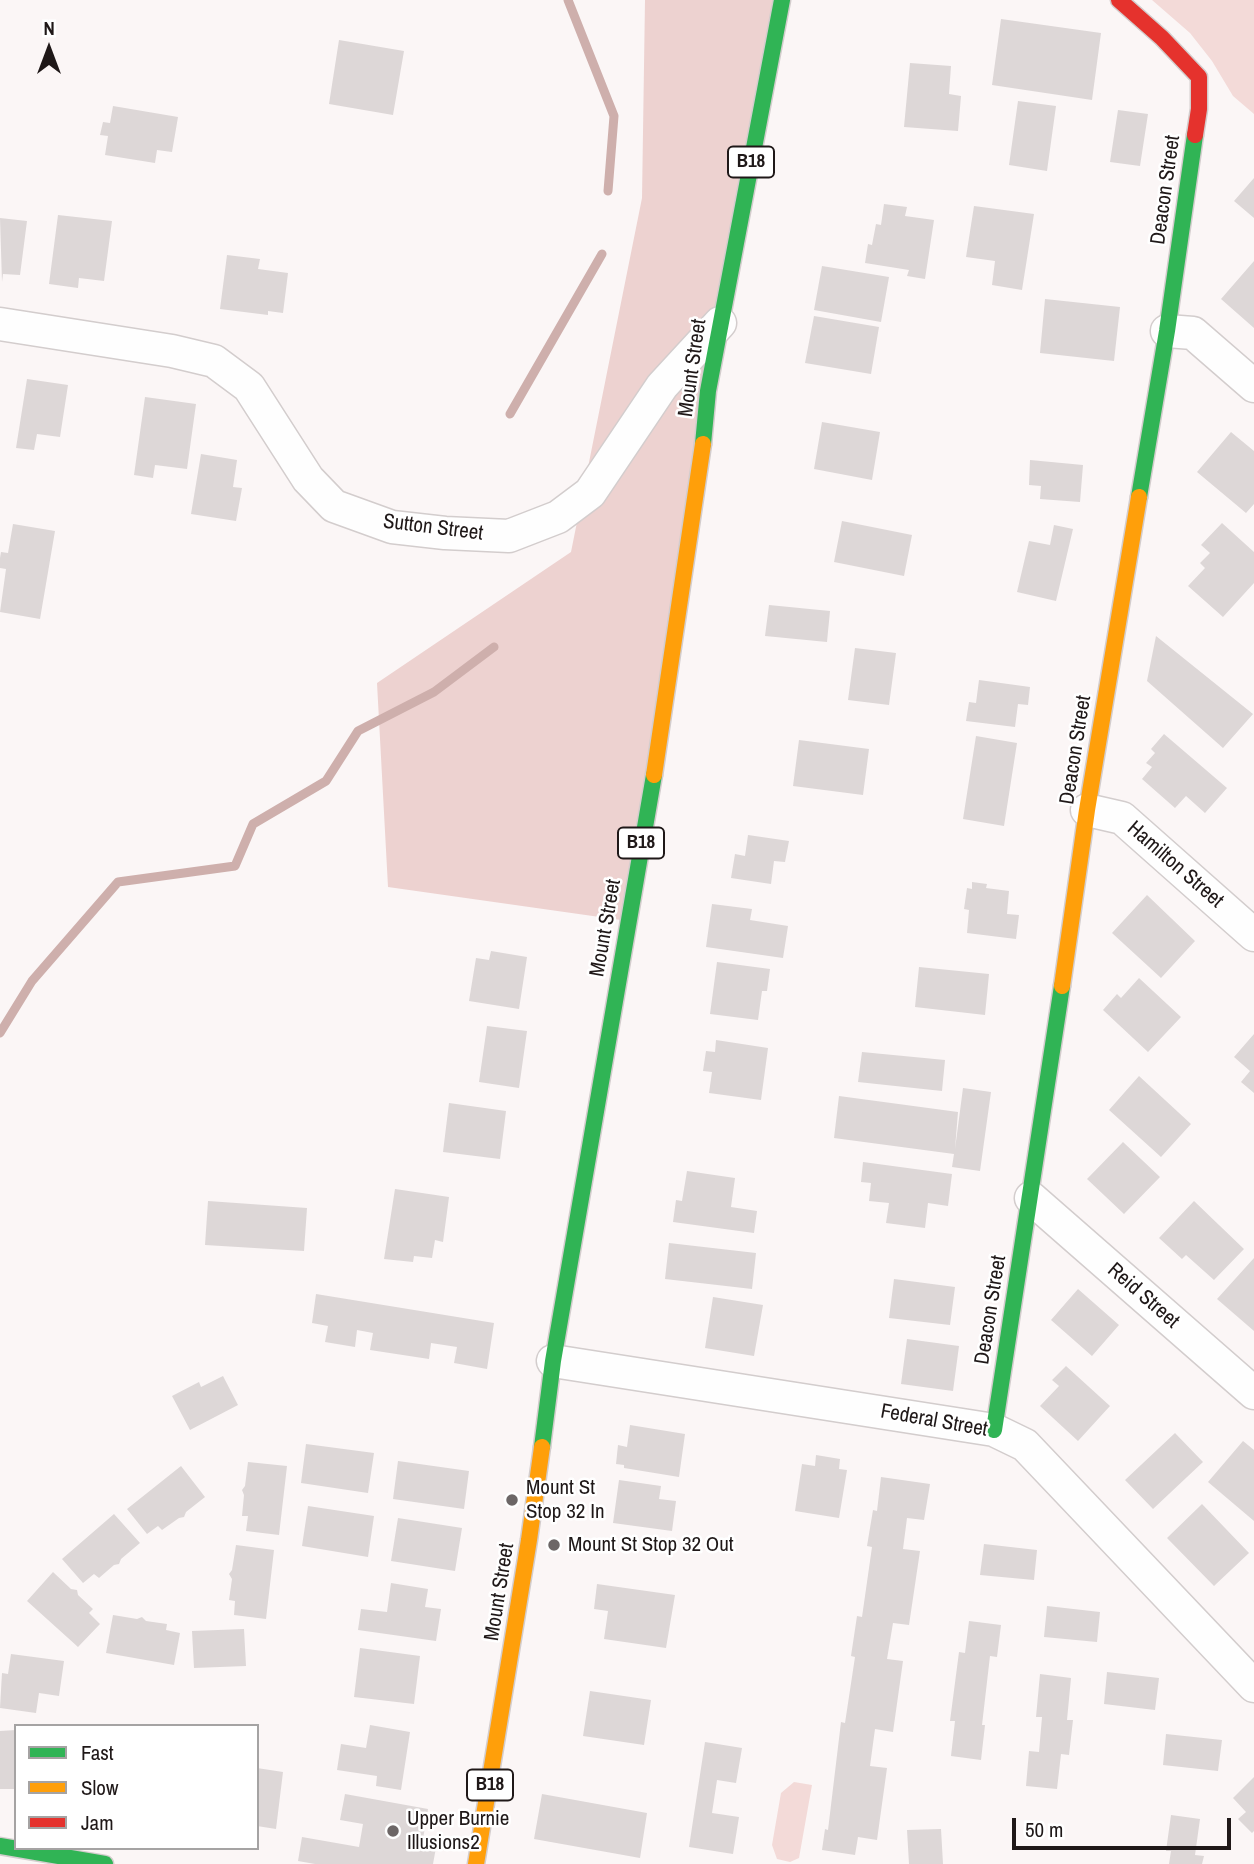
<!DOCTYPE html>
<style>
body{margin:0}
#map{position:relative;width:1254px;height:1864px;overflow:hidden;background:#fbf6f6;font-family:"Archivo Narrow",sans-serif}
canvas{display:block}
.legend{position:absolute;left:14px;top:1724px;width:245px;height:126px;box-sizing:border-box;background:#fff;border:2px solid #a5a3a3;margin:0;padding:9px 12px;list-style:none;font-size:21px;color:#1f1818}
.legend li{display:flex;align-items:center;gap:14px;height:35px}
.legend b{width:35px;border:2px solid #a5a3a3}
.north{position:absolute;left:14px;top:14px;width:70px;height:70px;-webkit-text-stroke:5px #fff;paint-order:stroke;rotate:0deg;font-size:19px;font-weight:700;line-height:28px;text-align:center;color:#1f1818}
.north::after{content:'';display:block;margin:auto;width:24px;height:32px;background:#1f1818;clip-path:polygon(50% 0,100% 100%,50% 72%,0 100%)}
.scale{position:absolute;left:1012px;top:1818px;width:219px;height:32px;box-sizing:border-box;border:4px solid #1f1818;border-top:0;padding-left:9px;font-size:21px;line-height:24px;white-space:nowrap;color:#1f1818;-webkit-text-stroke:5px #fff;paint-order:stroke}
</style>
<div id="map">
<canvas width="1254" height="1864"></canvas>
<ul class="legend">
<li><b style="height:9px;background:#30b455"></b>Fast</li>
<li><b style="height:9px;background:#ff9f0a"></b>Slow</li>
<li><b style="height:9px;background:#e5322d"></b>Jam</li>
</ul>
<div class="north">N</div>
<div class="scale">50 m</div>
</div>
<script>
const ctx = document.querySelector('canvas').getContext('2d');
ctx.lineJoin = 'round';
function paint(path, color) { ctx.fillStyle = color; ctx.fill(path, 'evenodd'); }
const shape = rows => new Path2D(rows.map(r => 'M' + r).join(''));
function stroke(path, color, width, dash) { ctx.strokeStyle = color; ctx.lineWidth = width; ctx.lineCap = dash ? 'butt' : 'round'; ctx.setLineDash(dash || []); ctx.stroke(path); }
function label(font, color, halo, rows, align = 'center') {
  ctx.font = font + ' "Archivo Narrow",sans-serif'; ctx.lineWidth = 5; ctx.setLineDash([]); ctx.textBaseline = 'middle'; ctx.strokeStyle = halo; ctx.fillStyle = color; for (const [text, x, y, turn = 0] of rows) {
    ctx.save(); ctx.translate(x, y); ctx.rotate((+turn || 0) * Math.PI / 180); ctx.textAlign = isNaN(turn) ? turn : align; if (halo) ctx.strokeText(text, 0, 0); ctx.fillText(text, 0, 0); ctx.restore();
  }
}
const green = shape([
 [1152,0,1254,0,1254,114,1233,96,1212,61,1190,33],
 [794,1782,812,1785,799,1858,790,1862,777,1859,772,1845,781,1793]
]);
const forest = shape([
 [645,0,782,0,628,921,388,887,377,683,571,552,642,198]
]);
const stream = shape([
 [568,0,614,116,608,191],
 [510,414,602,254],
 [0,1033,32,981,118,882,235,866,253,824,326,781,358,731,434,692,494,647]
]);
const building = shape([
 [1001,19,1101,33,1092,100,992,85],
 [339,40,404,51,393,115,329,104],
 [910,63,951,66,949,94,961,96,958,131,904,127],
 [1018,101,1056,106,1047,171,1009,165],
 [113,106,178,117,172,152,157,150,155,163,105,155,108,136,100,135,103,122,110,123],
 [1118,110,1148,114,1140,166,1110,162],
 [1254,178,1254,218,1234,201],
 [884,204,907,207,905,216,934,220,925,279,907,276,909,270,865,263,868,244,872,245,876,224,881,225],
 [974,206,1034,214,1022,290,992,285,995,261,966,257],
 [58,215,112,221,104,281,79,278,78,288,49,284],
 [0,218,27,221,20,275,3,274,2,282],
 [227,255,260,259,258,269,288,273,283,313,268,311,268,315,220,309],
 [1254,261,1254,328,1221,299],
 [822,266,889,277,881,322,814,310],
 [1045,299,1120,307,1114,361,1040,353],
 [814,316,879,327,871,374,805,363],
 [27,379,68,385,60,437,37,434,34,450,16,448],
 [145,397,196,404,187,469,155,465,153,478,134,475],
 [822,422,880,432,872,480,814,469],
 [1231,432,1254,451,1254,504,1246,513,1197,472],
 [201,454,237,460,233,487,242,488,236,521,191,514],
 [1030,460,1083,465,1080,502,1040,499,1041,486,1029,485],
 [842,521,912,535,904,576,834,562],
 [1222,523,1254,552,1254,583,1223,617,1188,586,1205,568,1200,563,1210,553,1201,545],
 [13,524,55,531,40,619,0,612,6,569,0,568,0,558,1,552,8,553],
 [1054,525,1073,529,1056,601,1017,592,1029,541,1050,545],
 [769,605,830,611,827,642,765,636],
 [1156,636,1253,714,1223,748,1147,681],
 [855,648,896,653,889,705,848,700],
 [979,680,1030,687,1028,705,1018,704,1015,727,966,721,969,702,976,703],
 [1164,734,1227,788,1205,813,1186,796,1175,808,1142,779,1152,767,1146,763,1155,753,1151,749],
 [976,736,1017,743,1004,826,963,819],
 [799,740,869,749,863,795,793,786],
 [748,835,789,841,785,862,774,861,771,884,731,878,735,854,745,856],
 [972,882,987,884,986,888,1009,891,1007,914,1019,915,1016,939,967,933,969,910,964,909,967,888,972,889],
 [1147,895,1195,941,1161,978,1112,933],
 [712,904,752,909,750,920,788,926,783,958,706,947],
 [491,951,527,957,519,1009,469,1001,476,958,489,960],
 [717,962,770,969,767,991,762,991,758,1020,710,1014],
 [919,967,989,974,985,1015,915,1007],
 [1139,978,1181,1017,1148,1052,1103,1010,1117,994,1121,998],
 [487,1026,527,1031,519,1088,479,1082],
 [1254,1034,1254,1093,1241,1082,1250,1071,1234,1057],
 [716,1040,768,1048,761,1100,709,1093,712,1072,703,1071,706,1051,715,1052],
 [862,1052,945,1060,942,1091,858,1082],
 [1139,1076,1191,1124,1161,1157,1109,1110],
 [963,1088,991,1092,980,1171,952,1167,954,1154,834,1138,839,1096,958,1112,955,1149],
 [449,1103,506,1111,500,1159,443,1152],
 [1123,1142,1160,1177,1124,1214,1087,1179],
 [863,1162,952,1174,948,1206,928,1203,925,1228,886,1223,889,1203,869,1201,871,1183,861,1182],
 [687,1171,735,1178,731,1207,757,1211,754,1233,673,1222,676,1200,682,1201],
 [395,1189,449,1197,443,1242,435,1240,432,1258,414,1256,413,1262,384,1259],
 [208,1201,307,1208,304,1251,205,1245],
 [1194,1201,1244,1249,1214,1280,1186,1255,1182,1259,1159,1238],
 [669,1243,756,1253,752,1289,665,1279],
 [1254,1258,1254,1331,1217,1299],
 [894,1279,955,1287,950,1325,889,1318],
 [1078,1289,1119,1325,1092,1356,1051,1320],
 [316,1294,494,1323,487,1369,454,1363,457,1347,431,1343,429,1359,370,1350,373,1333,357,1330,355,1347,325,1342,328,1326,312,1323],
 [713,1297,763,1305,754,1356,705,1348],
 [907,1339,959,1346,953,1391,901,1384],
 [1066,1366,1110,1406,1078,1441,1040,1406,1059,1386,1052,1380],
 [223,1376,238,1405,190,1430,172,1396,199,1382,201,1387],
 [630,1425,685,1434,679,1477,624,1468,624,1465,616,1464,618,1445,627,1447],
 [1175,1433,1203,1462,1153,1509,1125,1480],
 [1243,1441,1254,1450,1254,1521,1208,1482],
 [306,1444,374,1453,368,1493,301,1483],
 [816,1455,840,1459,839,1469,847,1470,839,1518,795,1511,802,1464,815,1466],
 [398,1461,469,1471,464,1509,393,1499],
 [248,1462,287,1466,279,1535,246,1531,248,1516,242,1516,244,1495,242,1490,245,1486],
 [181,1466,205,1497,186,1512,184,1517,179,1518,162,1530,158,1526,147,1534,127,1509],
 [881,1477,930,1484,924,1520,907,1518,903,1549,920,1551,909,1625,893,1623,887,1659,903,1661,893,1732,875,1729,870,1766,887,1768,877,1840,858,1837,855,1855,822,1850,825,1829,828,1830,841,1722,845,1723,855,1657,851,1656,857,1616,862,1617,872,1547,867,1546,873,1510,877,1511],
 [619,1480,661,1486,659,1499,676,1501,672,1531,613,1523],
 [1202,1504,1249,1553,1214,1586,1167,1538],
 [308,1506,374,1516,368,1557,302,1546],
 [114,1514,140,1543,121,1559,119,1564,114,1565,99,1578,94,1574,83,1583,62,1559],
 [398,1518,462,1528,455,1571,391,1561],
 [984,1544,1037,1550,1034,1580,980,1575],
 [236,1545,274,1550,266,1619,234,1615,235,1601,229,1600,232,1579,229,1574,232,1570],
 [53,1572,71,1589,77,1590,78,1595,93,1609,89,1613,100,1624,78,1647,27,1601],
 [391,1583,428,1589,425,1607,441,1609,436,1641,358,1630,361,1609,387,1612],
 [597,1584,675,1595,666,1648,604,1639,608,1611,594,1609],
 [1047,1606,1100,1612,1097,1642,1044,1637],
 [113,1615,137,1619,142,1617,146,1621,167,1624,166,1630,180,1633,174,1665,106,1653],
 [969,1621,1001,1625,997,1657,990,1656,982,1725,985,1725,981,1760,951,1756,955,1721,950,1721,959,1652,965,1653],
 [244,1629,246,1666,194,1668,192,1631],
 [360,1648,420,1656,414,1704,354,1697],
 [11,1654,64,1661,59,1696,39,1693,36,1713,0,1708,2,1673,8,1674],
 [1107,1672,1159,1678,1155,1710,1104,1704],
 [1040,1674,1071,1678,1067,1720,1073,1720,1069,1755,1061,1754,1057,1789,1026,1786,1029,1751,1039,1752,1042,1717,1036,1717],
 [590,1691,651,1700,644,1745,583,1736],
 [370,1725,410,1732,401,1790,376,1786,377,1776,337,1770,341,1744,366,1748],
 [16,1730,16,1789,0,1789,0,1731],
 [1166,1734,1222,1740,1218,1771,1163,1765],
 [705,1742,742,1748,736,1783,717,1780,712,1813,739,1817,733,1854,689,1847],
 [257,1768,283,1772,276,1829,257,1826],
 [1254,1777,1254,1831,1252,1833,1238,1819,1246,1812,1233,1798],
 [345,1794,428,1809,423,1839,437,1842,433,1864,315,1864,298,1861,302,1837,359,1847,363,1824,340,1820],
 [542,1794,647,1813,640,1858,534,1839],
 [1171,1815,1200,1819,1195,1855,1204,1856,1202,1864,1169,1864,1171,1851,1166,1851],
 [941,1829,943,1864,909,1864,907,1830]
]);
const street = shape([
 [0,324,172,351,214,361,249,387,308,479,334,506,392,527,445,533,509,536,558,517,590,493,662,386,720,323],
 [1167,331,1193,333,1254,386],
 [1087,810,1122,818,1254,935],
 [1031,1198,1254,1393],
 [553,1361,994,1430,1025,1445,1254,1686]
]);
const fast = shape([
 [703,444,708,391,782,0],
 [1139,497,1167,331,1195,135],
 [994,1430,1062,986],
 [542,1447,553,1361,654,775],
 [0,1846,105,1864]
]);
const slow = shape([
 [654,775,703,444],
 [1062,986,1087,810,1139,497],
 [476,1864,529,1540,542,1447]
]);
const jam = shape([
 [1119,0,1162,38,1199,77,1199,109,1195,135]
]);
const markers = [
 [512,1500,7,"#6c6666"],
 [554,1545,7,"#6c6666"],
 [393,1831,7,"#6c6666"]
];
const shields = [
 [751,162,46],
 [641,843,46],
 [490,1785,46]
];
const shieldNames = [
 ["B18",751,162],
 ["B18",641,843],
 ["B18",490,1785]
];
const streetNames = [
 ["Deacon Street",1166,190,-82],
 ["Mount Street",693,368,-82],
 ["Sutton Street",433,528,7],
 ["Deacon Street",1076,750,-81],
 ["Hamilton Street",1175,865,41],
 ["Mount Street",606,928,-80],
 ["Reid Street",1143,1296,41],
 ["Deacon Street",991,1310,-81],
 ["Federal Street",934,1421,10],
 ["Mount Street",500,1592,-81]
];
const poiNames = [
 ["Mount St",526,1488],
 ["Stop 32 In",526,1512],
 ["Mount St Stop 32 Out",568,1545],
 ["Upper Burnie",407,1819],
 ["Illusions2",407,1843]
];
paint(green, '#f3dad8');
paint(forest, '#edd2d0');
stroke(stream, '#ceafac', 9);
paint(building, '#ddd7d7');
stroke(street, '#d3cdcd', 35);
stroke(fast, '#d3cdcd', 19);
stroke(slow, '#d3cdcd', 19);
stroke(jam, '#d3cdcd', 19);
stroke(street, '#fefefe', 32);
stroke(fast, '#30b455', 16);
stroke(slow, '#ff9f0a', 16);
stroke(jam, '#e5322d', 16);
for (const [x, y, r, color] of markers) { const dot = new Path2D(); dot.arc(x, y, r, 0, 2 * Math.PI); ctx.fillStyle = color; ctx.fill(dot); stroke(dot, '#fff', 2.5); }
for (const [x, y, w] of shields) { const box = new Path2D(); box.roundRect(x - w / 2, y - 15.5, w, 31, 5); ctx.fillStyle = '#fff'; ctx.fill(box); stroke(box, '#1f1818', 2); }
label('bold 19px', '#1f1818', null, shieldNames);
label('21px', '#1f1818', '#fff', streetNames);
label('21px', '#1f1818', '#fff', poiNames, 'left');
</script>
